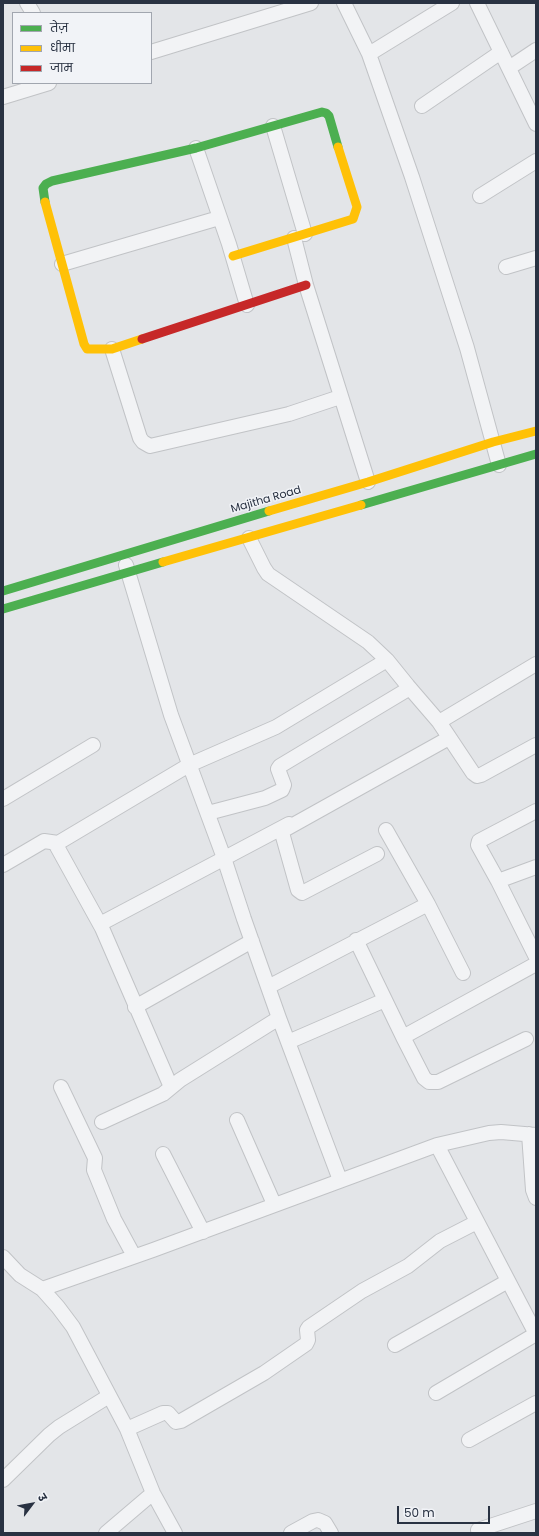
<!DOCTYPE html>
<meta charset="utf-8">
<style>
body{margin:0}
#map{position:relative;width:539px;height:1536px;overflow:hidden;background:#e3e5e8;font-family:Poppins,"Noto Sans Devanagari",sans-serif}
canvas{display:block}
.frame{position:absolute;inset:0;border:4px solid #293242;pointer-events:none}
.legend{position:absolute;left:12px;top:12px;width:140px;height:72px;box-sizing:border-box;background:#f1f3f7;border:1px solid #a1a6af;margin:0;padding:5px 7px;list-style:none;font-size:12px;color:#293242}
.legend li{display:flex;align-items:center;gap:8px;height:20px}
.legend b{width:20px;border:1px solid #a1a6af}
.north{position:absolute;left:12px;top:1484px;width:40px;height:40px;-webkit-text-stroke:3px #f1f3f7;paint-order:stroke;rotate:58deg;font-size:11px;font-weight:700;line-height:16px;text-align:center;color:#293242}
.north::after{content:'';display:block;margin:auto;width:14px;height:18px;background:#293242;clip-path:polygon(50% 0,100% 100%,50% 72%,0 100%)}
.scale{position:absolute;left:397px;top:1506px;width:93px;height:18px;box-sizing:border-box;border:2px solid #293242;border-top:0;padding-left:5px;font-size:12px;line-height:14px;white-space:nowrap;color:#293242;-webkit-text-stroke:3px #f1f3f7;paint-order:stroke}
</style>
<div id="map">
<canvas width="539" height="1536"></canvas>
<div class="frame"></div>
<ul class="legend">
<li><b style="height:5px;background:#4caf50"></b>तेज़</li>
<li><b style="height:5px;background:#ffc107"></b>धीमा</li>
<li><b style="height:5px;background:#c62828"></b>जाम</li>
</ul>
<div class="north">उ</div>
<div class="scale">50 m</div>
</div>
<script>
const ctx = document.querySelector('canvas').getContext('2d');
ctx.lineJoin = 'round';
const shape = rows => new Path2D(rows.map(r => 'M' + r).join(''));
function stroke(path, color, width, dash) { ctx.strokeStyle = color; ctx.lineWidth = width; ctx.lineCap = dash ? 'butt' : 'round'; ctx.setLineDash(dash || []); ctx.stroke(path); }
function label(font, color, halo, rows, align = 'center') {
  ctx.font = font + ' Poppins,sans-serif'; ctx.lineWidth = 3; ctx.setLineDash([]); ctx.textBaseline = 'middle'; ctx.strokeStyle = halo; ctx.fillStyle = color; for (const [text, x, y, turn = 0] of rows) {
    ctx.save(); ctx.translate(x, y); ctx.rotate((+turn || 0) * Math.PI / 180); ctx.textAlign = isNaN(turn) ? turn : align; if (halo) ctx.strokeText(text, 0, 0); ctx.fillText(text, 0, 0); ctx.restore();
  }
}
const street = shape([
 [27,3,33,13],
 [344,3,369,54,412,177,467,348,499,465],
 [477,3,536,124],
 [151,52,311,3],
 [369,54,452,3],
 [509,68,536,50],
 [3,97,49,83],
 [422,106,501,52],
 [273,126,305,234],
 [196,148,229,244,247,305],
 [480,196,536,161],
 [294,238,306,285,368,482],
 [62,264,219,218],
 [506,267,536,258],
 [112,349,140,438,143,442,150,446,289,414,340,397],
 [126,565,171,715,224,858,244,919,279,1018,340,1180],
 [387,660,408,686,439,722,473,773,477,776,481,775,536,745],
 [439,722,536,664],
 [3,799,93,745],
 [208,813,265,798,282,790,284,785,278,769,280,766,410,688],
 [55,843,102,928,171,1087],
 [377,854,302,893,298,890,282,833,284,830,449,738],
 [3,865,44,841,58,843,189,765,276,727,387,660,368,642,268,574,264,568,249,538],
 [536,867,498,881,536,957],
 [498,881,478,845,479,841,536,811],
 [428,904,463,973],
 [100,924,289,824],
 [356,940,403,1037,424,1078,429,1082,438,1082,526,1039],
 [268,987,428,904,386,830],
 [135,1007,252,941],
 [403,1037,536,964],
 [288,1042,385,1000],
 [61,1087,95,1158,94,1170,114,1219,134,1256],
 [237,1120,274,1204],
 [102,1122,163,1094,180,1080,279,1018],
 [529,1134,533,1190,536,1198],
 [437,1145,536,1334],
 [163,1154,203,1232],
 [3,1257,20,1275,42,1289,58,1307,73,1327,127,1429,153,1493,175,1533],
 [42,1289,153,1250,437,1145,489,1133,501,1132,536,1135],
 [395,1345,508,1281],
 [436,1393,536,1334],
 [127,1429,163,1413,168,1413,176,1422,181,1421,264,1373,306,1344,308,1340,307,1330,309,1327,362,1291,408,1266,440,1241,477,1222],
 [469,1440,536,1403],
 [3,1480,49,1435,59,1427,109,1396],
 [478,1530,536,1511],
 [106,1533,153,1493],
 [291,1533,313,1521,318,1520,325,1523,331,1533]
]);
const fast = shape([
 [45,202,43,188,46,184,52,181,196,148,322,112,326,113,329,116,338,147],
 [361,505,536,454],
 [3,591,269,511],
 [3,609,163,562]
]);
const slow = shape([
 [45,202,84,344,87,349,112,349,142,339],
 [233,256,353,219,357,207,338,147],
 [269,511,368,482,493,442,536,431],
 [163,562,361,505]
]);
const jam = shape([
 [142,339,306,285]
]);
const streetNames = [
 ["Majitha Road",266,500,-16]
];
stroke(street, '#c1c3c6', 16);
stroke(street, '#f2f3f5', 14);
stroke(fast, '#4caf50', 9);
stroke(slow, '#ffc107', 9);
stroke(jam, '#c62828', 9);
label('11px', '#293242', '#f1f3f7', streetNames);
</script>
